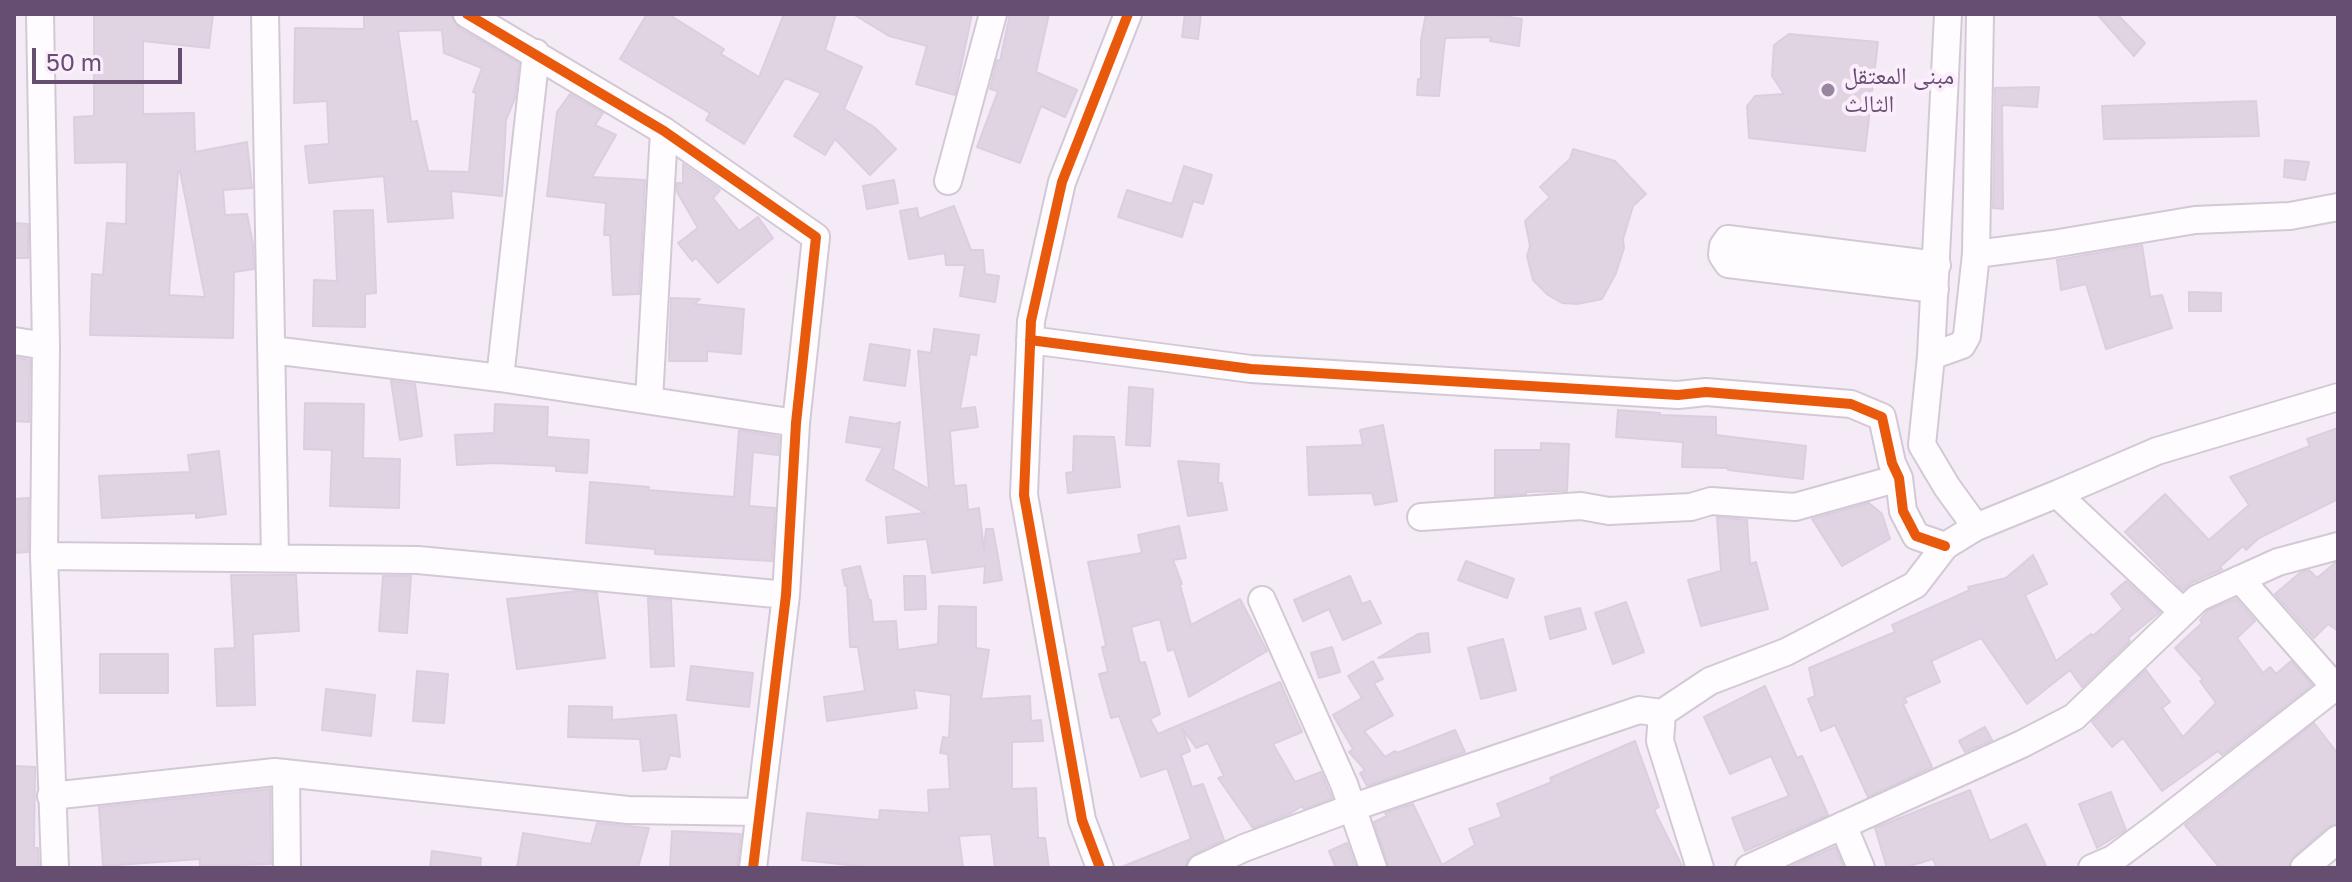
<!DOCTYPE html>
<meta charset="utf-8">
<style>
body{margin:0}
#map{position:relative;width:2352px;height:882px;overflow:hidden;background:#f5ebf6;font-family:"Golos Text",sans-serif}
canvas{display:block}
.frame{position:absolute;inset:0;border:16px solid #664e71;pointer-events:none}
.scale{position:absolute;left:32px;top:48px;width:150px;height:36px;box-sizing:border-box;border:4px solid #664e71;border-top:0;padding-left:10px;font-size:24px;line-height:28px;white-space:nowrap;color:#664e71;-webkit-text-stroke:6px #fcedfd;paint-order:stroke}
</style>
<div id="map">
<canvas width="2352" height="882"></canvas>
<div class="frame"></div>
<div class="scale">50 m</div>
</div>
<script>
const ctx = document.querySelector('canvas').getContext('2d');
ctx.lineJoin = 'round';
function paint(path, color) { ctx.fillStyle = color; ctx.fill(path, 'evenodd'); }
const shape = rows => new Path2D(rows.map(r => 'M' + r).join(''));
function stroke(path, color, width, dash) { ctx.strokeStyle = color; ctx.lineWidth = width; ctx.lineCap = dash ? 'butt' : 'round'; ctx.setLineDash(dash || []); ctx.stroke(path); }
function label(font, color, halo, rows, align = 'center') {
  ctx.font = font + ' "Golos Text","Noto Naskh Arabic",sans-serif'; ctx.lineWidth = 8; ctx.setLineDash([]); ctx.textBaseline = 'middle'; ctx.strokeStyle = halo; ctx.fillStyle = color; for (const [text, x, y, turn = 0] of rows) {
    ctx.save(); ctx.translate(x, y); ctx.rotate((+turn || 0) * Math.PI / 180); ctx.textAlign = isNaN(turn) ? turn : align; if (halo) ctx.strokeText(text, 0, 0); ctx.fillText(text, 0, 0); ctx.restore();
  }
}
const building = shape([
 [94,14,213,14,209,48,143,41,143,114,194,113,195,152,247,142,252,188,223,190,225,215,247,214,253,244,254,269,234,272,233,338,90,335,92,274,103,275,107,223,126,224,127,162,75,163,74,117,94,116,94,14],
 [180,171,205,297,169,295,178,172,180,171],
 [364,14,451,14,454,22,459,28,519,63,515,98,506,120,502,196,451,191,453,218,388,222,384,176,309,183,305,146,329,144,327,101,294,103,295,28,364,29,364,14],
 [442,30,444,53,482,68,473,92,476,93,469,172,428,171,417,121,411,122,398,31,442,30],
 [647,14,668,14,724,49,721,54,759,77,784,14,836,14,825,50,862,67,844,109,874,127,896,149,870,175,835,139,825,155,794,136,821,93,785,78,744,144,706,120,710,113,620,59,647,14],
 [853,14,972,14,955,95,916,84,927,46,889,36,853,14],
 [1010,14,1049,14,1036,72,1077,90,1065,117,1041,106,1020,163,977,147,998,91,990,89,997,60,1000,61,1010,14],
 [1185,14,1201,14,1198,39,1182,37,1185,14],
 [1426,14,1490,14,1522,19,1519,46,1490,41,1491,37,1445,38,1439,96,1417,95,1418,79,1421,79,1421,40,1426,14],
 [2097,14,2117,14,2145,43,2134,56,2097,14],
 [1789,34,1878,42,1865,151,1749,138,1747,106,1755,96,1784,94,1772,76,1774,45,1789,34],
 [2039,87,2037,107,2002,105,2003,209,1993,208,1995,88,2039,87],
 [570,94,603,113,595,125,616,135,592,177,645,180,639,294,613,295,610,235,604,235,606,203,547,196,557,112,570,94],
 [2256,101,2259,136,2104,139,2102,106,2256,101],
 [1573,149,1615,161,1646,194,1633,206,1623,239,1624,248,1616,273,1602,299,1577,304,1562,303,1548,295,1533,280,1527,256,1530,246,1525,221,1550,197,1540,187,1570,159,1573,149],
 [2285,160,2309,162,2305,180,2284,177,2285,160],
 [683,164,720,190,713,198,739,231,758,217,773,238,718,283,696,258,692,261,678,243,698,228,677,192,677,183,683,183,683,164],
 [1184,166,1212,175,1203,204,1193,201,1182,237,1118,217,1127,190,1172,204,1184,166],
 [894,180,898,203,867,209,863,186,894,180],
 [954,206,971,250,983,250,985,274,999,276,995,302,960,296,965,265,946,265,945,253,909,259,900,211,917,208,919,219,954,206],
 [373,210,376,293,365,294,365,327,313,326,314,280,337,281,334,211,373,210],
 [14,223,28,224,28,258,14,258,14,223],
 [2142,245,2150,297,2162,295,2172,328,2106,349,2086,284,2061,290,2057,260,2142,245],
 [2189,292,2221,293,2221,311,2189,311,2189,292],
 [671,298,700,299,694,304,744,309,741,354,707,351,707,361,669,361,671,298],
 [934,329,979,335,976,355,970,354,960,409,975,407,978,427,950,431,954,486,966,485,968,510,979,508,984,550,986,529,993,529,1002,580,984,583,985,566,932,573,927,539,888,543,886,517,925,513,866,480,883,448,846,442,850,417,896,424,900,422,893,469,929,489,918,351,931,353,934,329],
 [870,344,910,350,905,386,864,380,870,344],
 [14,357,30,360,29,422,14,421,14,357],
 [391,381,415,384,422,436,400,440,391,381],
 [1129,387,1153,389,1150,446,1126,445,1129,387],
 [305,403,364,404,363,458,400,459,399,508,330,506,332,450,304,449,305,403],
 [495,404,548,407,547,437,589,440,587,473,556,471,556,466,494,463,457,465,455,435,494,433,495,404],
 [1618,410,1660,413,1660,415,1716,417,1716,435,1806,446,1803,479,1728,470,1728,468,1682,467,1683,442,1616,437,1618,410],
 [1383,425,1397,501,1375,505,1372,493,1309,495,1307,447,1363,445,1360,430,1383,425],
 [2338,428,2338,499,2259,538,2246,550,2243,546,2220,567,2222,569,2191,583,2183,590,2125,532,2165,494,2209,540,2249,505,2230,477,2310,446,2307,439,2338,428],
 [739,430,779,437,778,455,753,452,749,506,775,508,772,561,655,554,655,549,586,543,590,482,649,487,648,490,734,497,739,430],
 [1074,436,1114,437,1120,487,1068,493,1066,473,1073,472,1074,436],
 [1541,443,1569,444,1567,491,1526,492,1526,494,1495,496,1495,450,1541,450,1541,443],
 [219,451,226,514,196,518,196,513,102,518,99,476,190,472,188,455,219,451],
 [1178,461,1219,464,1218,483,1222,483,1227,510,1188,516,1178,461],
 [29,498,28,552,14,553,14,499,29,498],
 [1869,503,1882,514,1890,539,1842,566,1812,519,1869,503],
 [1717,517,1747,520,1750,564,1756,562,1768,609,1701,626,1688,580,1721,571,1717,517],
 [1179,526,1186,558,1173,560,1182,584,1180,585,1191,625,1240,599,1267,651,1189,697,1174,649,1168,651,1160,619,1131,627,1140,663,1145,662,1160,714,1150,719,1158,734,1280,682,1302,732,1273,744,1295,782,1321,772,1332,798,1304,809,1302,806,1291,813,1253,828,1218,778,1224,776,1208,743,1196,748,1182,728,1190,751,1181,755,1192,787,1203,784,1224,840,1194,854,1188,860,1185,868,1119,868,1191,839,1167,768,1141,777,1119,716,1111,718,1099,674,1108,672,1102,647,1106,646,1088,562,1142,553,1138,535,1179,526],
 [2033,555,2047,584,2025,595,2056,661,2091,634,2093,636,2123,609,2111,594,2126,581,2160,612,2128,638,2130,641,2082,687,2070,670,2027,704,1981,638,1931,661,1940,682,1904,698,1907,702,1903,704,1932,767,1868,797,1835,725,1821,731,1808,699,1815,696,1809,668,1895,632,1892,625,1970,590,1968,587,2006,578,2033,555],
 [1466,561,1514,579,1507,598,1458,580,1466,561],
 [2335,563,2338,563,2338,631,2328,624,2314,638,2275,594,2301,572,2309,570,2317,578,2335,563],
 [860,566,869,600,871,600,873,622,896,621,898,650,938,644,939,606,976,607,976,648,989,650,981,699,1030,696,1031,721,1041,720,1043,741,1012,742,1012,789,1036,788,1038,838,1045,838,1049,868,995,868,991,834,959,836,963,868,877,868,802,860,807,813,879,820,880,810,929,813,928,790,950,789,948,754,940,753,943,737,949,738,951,695,914,690,917,708,827,721,824,697,865,691,858,647,850,647,847,585,845,586,842,570,860,566],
 [231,575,296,575,299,631,253,634,255,705,217,706,215,649,235,648,231,575],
 [383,576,411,576,407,633,379,631,383,576],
 [904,576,925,576,926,609,905,610,904,576],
 [1350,576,1362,604,1370,601,1381,623,1343,640,1329,609,1303,621,1294,600,1350,576],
 [578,591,597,593,605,658,517,669,507,599,578,591],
 [648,598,671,600,674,666,651,667,648,598],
 [2236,599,2255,621,2237,638,2263,673,2270,667,2276,674,2291,661,2312,685,2222,755,2218,751,2162,791,2123,738,2112,747,2092,722,2146,670,2170,702,2162,708,2183,737,2216,703,2200,681,2203,679,2175,648,2202,623,2200,620,2207,611,2236,599],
 [1626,602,1644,652,1613,664,1595,613,1626,602],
 [1580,608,1586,629,1550,639,1545,617,1580,608],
 [1428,633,1430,652,1378,658,1418,634,1428,633],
 [1503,639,1516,690,1481,699,1468,648,1503,639],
 [1332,647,1340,672,1319,678,1311,653,1332,647],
 [100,654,168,654,168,693,100,693,100,654],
 [1373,661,1383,679,1374,683,1393,715,1364,731,1385,757,1395,751,1397,753,1455,730,1465,752,1367,786,1360,773,1365,770,1349,752,1353,749,1333,715,1362,698,1348,676,1373,661],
 [691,666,753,673,749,707,687,700,691,666],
 [417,671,448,674,444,723,413,721,417,671],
 [1765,686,1797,758,1802,756,1828,815,1745,851,1732,818,1789,796,1771,756,1730,774,1704,717,1765,686],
 [326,689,375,695,371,736,322,730,326,689],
 [569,706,612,707,612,720,676,715,680,757,670,755,666,769,643,771,640,739,568,737,569,706],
 [2314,723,2338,754,2338,823,2328,827,2294,856,2288,868,2220,868,2185,825,2314,723],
 [1985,727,1992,740,1965,752,1959,741,1985,727],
 [1635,741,1659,807,1654,810,1683,868,1389,868,1374,822,1387,816,1385,813,1413,804,1442,865,1475,845,1469,829,1502,817,1497,804,1552,782,1550,778,1635,741],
 [14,766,35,767,34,848,38,848,39,868,14,868,14,766],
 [270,789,271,864,200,866,200,859,103,866,99,807,270,789],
 [1970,790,1990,841,2026,824,2047,868,1937,868,1933,859,1903,868,1887,868,1875,828,1970,790],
 [2111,792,2126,830,2097,848,2079,804,2111,792],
 [597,823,649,828,638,868,517,868,523,833,591,844,597,823],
 [672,831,741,834,737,868,670,868,672,831],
 [1347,843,1356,868,1336,868,1329,851,1347,843],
 [1835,847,1844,868,1788,868,1835,847],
 [432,851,481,858,480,868,430,868,432,851]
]);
const minor = shape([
 [40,14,46,346,44,556,55,868],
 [265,14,275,558],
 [467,14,664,131,816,237,796,423,786,595,753,868],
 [1948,14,1931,356,1922,445,1947,487,1976,527],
 [948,181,993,14],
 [1976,254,2053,244,2195,220,2290,216,2338,207],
 [1935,289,1728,264,1722,255,1723,246,1728,239,1937,265],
 [1030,340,1251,369,1678,395,1706,392,1851,404,1882,417,1892,463,1899,478,1903,511,1916,536,1945,546],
 [14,341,46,346],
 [272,350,500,378,796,423],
 [1931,356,1962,345,1967,336,1976,254,1980,14],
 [500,378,536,53],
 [649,400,664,131],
 [2057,494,2157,451,2338,397],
 [1421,517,1581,506,1609,511,1691,507,1711,501,1795,507,1899,478],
 [44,556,418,560,786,595],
 [1262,600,1344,784,1373,868],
 [286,773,287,868],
 [51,796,275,772,628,810,759,812],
 [1843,825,1861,868],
 [1100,868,1082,820,1024,495,1031,321,1062,182,1128,14],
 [1201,868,1244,848,1351,808,1639,710,1662,713],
 [1700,868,1660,741,1662,713,1710,681,1786,652,1915,585,1945,546,1976,527,2057,494,2183,612],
 [1749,868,2022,744,2074,717,2198,598,2278,562,2338,546],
 [2092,868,2113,859,2156,827,2335,687,2240,579],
 [2304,868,2338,839]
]);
const cycleway = shape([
 [467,14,664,131,816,237,796,423,786,595,753,868],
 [1030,340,1251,369,1678,395,1706,392,1851,404,1882,417,1892,463,1899,478,1903,511,1916,536,1945,546],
 [1100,868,1082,820,1024,495,1031,321,1062,182,1128,14]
]);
const markers = [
 [1828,90,8,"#9885a0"]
];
const poiNames = [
 ["مبنى المعتقل",1844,76],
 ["الثالث",1844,104]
];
paint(building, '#e0d4e3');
stroke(building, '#dbcede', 2);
stroke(minor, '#d3c9d6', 30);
stroke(minor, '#fefcfe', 26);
stroke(cycleway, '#e8590c', 10);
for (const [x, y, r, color] of markers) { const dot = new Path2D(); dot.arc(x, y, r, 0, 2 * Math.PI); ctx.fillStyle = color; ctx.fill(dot); stroke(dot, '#fcedfd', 3); }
label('24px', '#664e71', '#fcedfd', poiNames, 'left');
</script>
